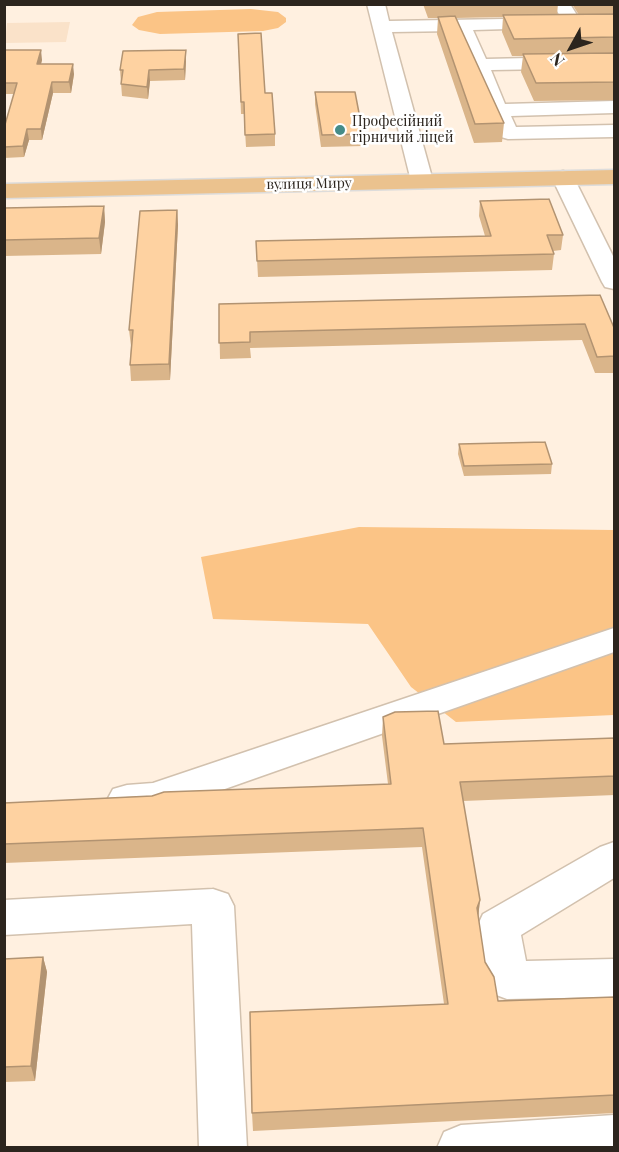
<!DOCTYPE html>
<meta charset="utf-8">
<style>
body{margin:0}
#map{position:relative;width:619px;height:1152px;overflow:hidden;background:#fff0e0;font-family:"Playfair Display",serif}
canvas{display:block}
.frame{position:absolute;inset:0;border:6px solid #2c251e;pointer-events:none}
.north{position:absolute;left:541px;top:18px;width:60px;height:60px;-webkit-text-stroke:4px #fff;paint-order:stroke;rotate:230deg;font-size:16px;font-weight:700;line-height:24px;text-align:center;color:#2c251e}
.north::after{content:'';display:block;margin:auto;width:21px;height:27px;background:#2c251e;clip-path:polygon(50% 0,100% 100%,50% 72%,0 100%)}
</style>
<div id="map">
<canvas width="619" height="1152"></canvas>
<div class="frame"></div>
<div class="north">N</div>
</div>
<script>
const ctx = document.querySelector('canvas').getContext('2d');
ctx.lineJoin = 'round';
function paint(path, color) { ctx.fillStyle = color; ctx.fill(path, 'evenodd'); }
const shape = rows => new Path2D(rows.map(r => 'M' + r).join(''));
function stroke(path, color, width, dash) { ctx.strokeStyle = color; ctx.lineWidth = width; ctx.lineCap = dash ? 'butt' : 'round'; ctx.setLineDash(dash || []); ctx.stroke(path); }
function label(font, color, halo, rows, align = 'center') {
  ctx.font = font + ' "Playfair Display",serif'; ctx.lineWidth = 5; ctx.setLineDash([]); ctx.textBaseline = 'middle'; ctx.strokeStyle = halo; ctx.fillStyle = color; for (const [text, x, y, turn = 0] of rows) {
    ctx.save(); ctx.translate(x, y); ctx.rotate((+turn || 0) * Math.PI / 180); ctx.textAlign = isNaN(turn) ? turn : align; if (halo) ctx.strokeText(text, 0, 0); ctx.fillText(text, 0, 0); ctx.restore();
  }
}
const built = shape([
 [70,22,66,42,5,43,7,23]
]);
const green = shape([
 [251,9,278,12,286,18,286,22,278,28,263,31,160,34,139,30,132,25,138,17,157,12],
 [359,527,614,530,614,715,456,722,411,687,368,624,213,619,201,557]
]);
const minor = shape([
 [367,4,385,4,389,21,561,18,553,4,570,4,582,23,579,27,473,30,486,59,614,56,614,68,491,70,505,104,614,101,614,113,511,116,516,127,614,125,614,137,508,139,501,137,455,31,392,32,433,181,430,186,422,188,414,186,411,181,367,4],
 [563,171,571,173,574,178,614,258,614,289,605,287,602,282,552,178,555,173,563,171],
 [614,628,614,652,168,809,154,813,127,815,113,811,107,800,113,789,127,785,153,783,614,628],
 [614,842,614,878,521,935,526,961,614,959,614,997,507,999,491,993,485,980,477,927,483,914,600,847,614,842],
 [213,889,228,894,234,906,247,1148,199,1148,192,924,4,935,4,900,213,889],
 [614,1115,614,1148,437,1148,444,1132,461,1125,614,1115]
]);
const major = shape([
 [614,170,614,184,4,198,4,184,614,170]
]);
const wall = shape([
 [423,4,558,4,557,15,579,15,572,4,615,4,615,100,534,101,521,72,523,56,512,56,502,32,503,17,455,18,504,123,502,142,474,143,437,34,438,18,428,18],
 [238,34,265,93,275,134,275,146,246,147,244,114,241,114],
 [4,50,42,60,41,64,74,74,71,93,53,93,42,140,29,140,24,157,4,158,4,128,14,94,4,94],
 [186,50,186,61,185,80,150,81,148,99,122,96,120,70],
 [315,92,363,134,363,146,321,147,315,104],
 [480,201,563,235,561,250,553,251,554,254,552,270,258,277,256,241,485,236,479,216],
 [104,206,105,222,101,254,4,256,4,208],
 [177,210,178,225,170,380,131,381,130,365,131,346,129,330],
 [600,295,615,330,615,373,595,373,582,340,250,348,251,358,220,359,219,304],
 [459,444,552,464,551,474,464,476,458,454],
 [383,717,444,744,615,738,615,795,463,801,480,900,478,917,485,962,498,1001,615,997,615,1113,253,1131,252,1113,444,1004,422,847,4,863,4,803,388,784,382,736],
 [43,957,47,972,35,1081,4,1082,4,959]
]);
const shadedWall = shape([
 [41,50,42,60,38,75,37,64],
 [186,50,186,61,185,80,184,69],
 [73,64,74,74,71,93,69,82],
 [149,70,150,81,148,99,147,87],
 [52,82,53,93,42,140,41,129],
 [27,129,29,140,24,157,23,146],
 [104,206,105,222,101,254,99,238],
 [177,210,178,225,170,380,169,364],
 [480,900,478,919,477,908],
 [43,957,47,972,35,1081,31,1066]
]);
const building = shape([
 [615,14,615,37,514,39,503,15,615,14],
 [455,16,504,123,475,124,438,17,455,16],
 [261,33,265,93,272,93,275,134,245,135,244,102,241,102,238,34,261,33],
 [4,50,41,50,37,64,73,64,69,82,52,82,41,129,27,129,23,146,4,147,4,128,17,83,4,83,4,50],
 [186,50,184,69,149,70,147,87,121,84,123,70,120,70,123,51,186,50],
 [615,53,615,82,536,83,523,54,615,53],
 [315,92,355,92,363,134,322,135,315,92],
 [549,199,563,235,547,235,554,254,257,261,256,241,491,236,480,201,549,199],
 [104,206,99,238,4,240,4,208,104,206],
 [177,210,169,364,130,365,133,330,129,330,140,211,177,210],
 [600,295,615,330,615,356,597,357,585,324,250,332,250,342,219,343,219,304,600,295],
 [545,442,552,464,464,466,459,444,545,442],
 [438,711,444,744,615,738,615,776,460,782,480,900,477,908,485,962,494,977,498,1001,615,997,615,1095,252,1113,250,1012,448,1004,423,828,4,844,4,803,152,796,164,792,391,784,383,717,395,712,438,711],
 [43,957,31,1066,4,1067,4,959,43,957]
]);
const markers = [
 [340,130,6,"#458c88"]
];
const farPoinames = [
 ["Професійний",352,122],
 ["гірничий ліцей",352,138]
];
const farStreetnames = [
 ["вулиця Миру",309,184,-1]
];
paint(built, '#fae2c9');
paint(green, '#fbc486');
stroke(minor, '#d2c1ae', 3);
stroke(major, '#dddcdb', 3);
paint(minor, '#fff');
paint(major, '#ebc28e');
paint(wall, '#dab58a');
paint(shadedWall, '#b29371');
paint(building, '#fed2a1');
stroke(building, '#b29371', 1.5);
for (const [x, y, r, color] of markers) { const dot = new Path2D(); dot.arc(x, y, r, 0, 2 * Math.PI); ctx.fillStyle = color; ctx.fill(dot); stroke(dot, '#fff', 2); }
label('14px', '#2c251e', '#fff', farPoinames, 'left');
label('14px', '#2c251e', '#fff', farStreetnames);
</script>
